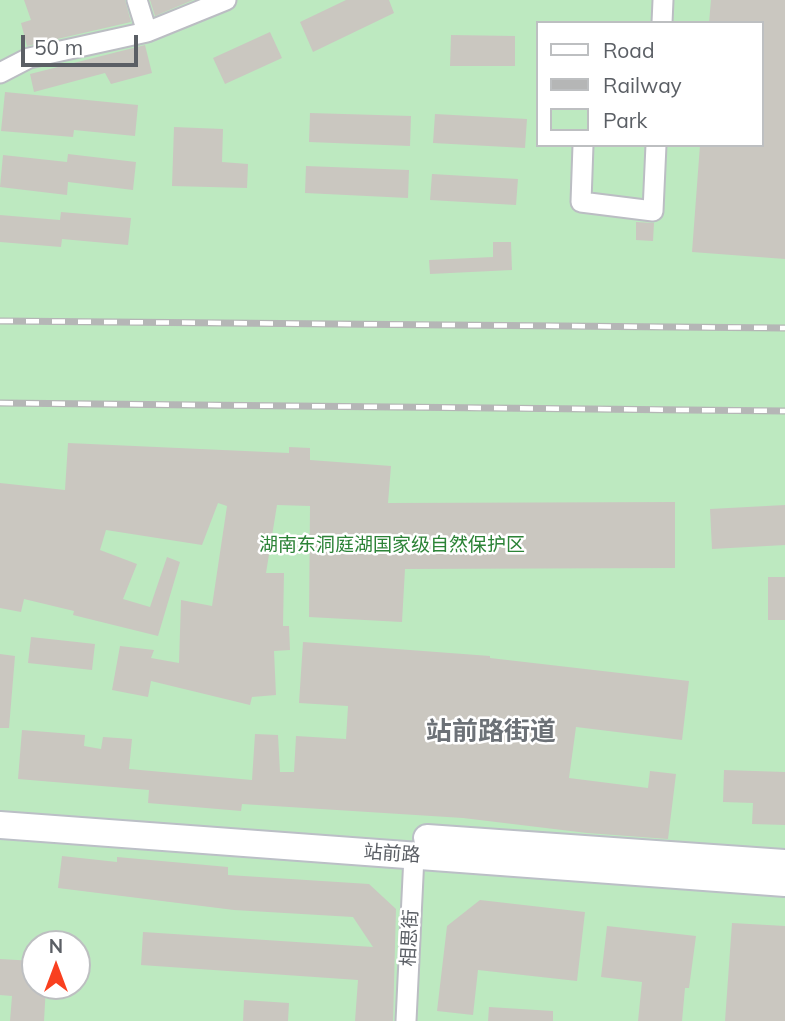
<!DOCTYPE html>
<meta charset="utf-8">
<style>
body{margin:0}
#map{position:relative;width:785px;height:1021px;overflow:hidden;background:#efede3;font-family:Mulish,sans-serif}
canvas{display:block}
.legend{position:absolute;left:536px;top:21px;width:228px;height:126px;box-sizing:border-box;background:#fff;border:2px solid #bdbfc1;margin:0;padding:9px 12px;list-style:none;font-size:21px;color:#5b5f65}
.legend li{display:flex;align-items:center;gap:14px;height:35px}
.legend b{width:35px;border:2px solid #bdbfc1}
.north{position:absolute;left:21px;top:930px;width:70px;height:70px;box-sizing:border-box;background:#fff;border:2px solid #bdbfc1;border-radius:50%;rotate:0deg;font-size:19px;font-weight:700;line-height:28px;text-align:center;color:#5b5f65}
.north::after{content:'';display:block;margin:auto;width:24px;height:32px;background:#f9401f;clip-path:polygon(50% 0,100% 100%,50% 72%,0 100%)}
.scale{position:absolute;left:21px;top:35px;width:117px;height:32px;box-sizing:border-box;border:4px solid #5b5f65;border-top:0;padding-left:9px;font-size:21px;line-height:24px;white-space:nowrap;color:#5b5f65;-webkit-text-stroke:5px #fff;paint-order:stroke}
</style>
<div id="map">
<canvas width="785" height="1021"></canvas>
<ul class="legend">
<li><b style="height:9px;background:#fff"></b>Road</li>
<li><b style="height:9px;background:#b5b6b6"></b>Railway</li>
<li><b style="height:19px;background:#bde9c0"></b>Park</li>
</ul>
<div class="north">N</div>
<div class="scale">50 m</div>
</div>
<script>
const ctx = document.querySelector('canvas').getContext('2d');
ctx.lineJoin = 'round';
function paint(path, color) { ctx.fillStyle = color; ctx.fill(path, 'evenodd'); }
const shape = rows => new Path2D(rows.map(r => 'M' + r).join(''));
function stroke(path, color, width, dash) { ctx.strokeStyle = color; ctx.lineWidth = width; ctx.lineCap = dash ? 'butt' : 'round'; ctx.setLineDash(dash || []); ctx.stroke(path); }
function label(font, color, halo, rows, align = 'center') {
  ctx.font = font + ' Mulish,"Noto Sans SC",sans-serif'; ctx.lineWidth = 5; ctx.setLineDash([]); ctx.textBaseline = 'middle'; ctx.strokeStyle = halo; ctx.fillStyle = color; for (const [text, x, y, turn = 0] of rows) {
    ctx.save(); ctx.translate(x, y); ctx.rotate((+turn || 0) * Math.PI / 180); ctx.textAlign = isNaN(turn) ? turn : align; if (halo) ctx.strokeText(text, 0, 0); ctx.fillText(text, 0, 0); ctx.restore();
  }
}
const green = shape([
 [0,0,785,0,785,1021,0,1021],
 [538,23,762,23,762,145,538,145],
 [35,944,77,944,77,986,35,986]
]);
const building = shape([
 [24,0,125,0,131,22,27,46,21,23,31,20],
 [150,0,193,0,155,16],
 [346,0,389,0,394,13,313,52,300,22],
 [711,0,785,0,785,259,692,252,700,145,762,145,762,23,709,23],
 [270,32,282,58,225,84,213,58],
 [451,35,515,36,515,66,450,66],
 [145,45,152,73,111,84,105,73,34,92,30,74],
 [5,92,138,105,135,136,74,130,73,137,1,131],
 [310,113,411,116,410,146,309,142],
 [435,114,527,119,525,148,433,143],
 [174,127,223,129,222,162,248,164,247,188,172,186],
 [68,154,136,162,133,190,68,182,67,195,0,187,3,155,67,162],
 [306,166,409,170,408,198,305,193],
 [432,174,518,179,516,205,430,200],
 [61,212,131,218,128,245,62,239,61,247,0,242,0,215,60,220],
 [636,222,654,223,653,241,636,240],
 [493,242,511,242,512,270,430,274,429,260,493,257],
 [68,443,289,453,289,447,310,448,310,460,391,466,388,503,675,502,675,568,405,569,402,622,309,617,310,506,277,505,266,573,284,573,283,626,289,626,290,650,274,651,276,695,252,697,250,705,151,681,148,697,112,690,120,646,154,650,151,658,179,663,181,600,212,606,227,506,218,503,202,545,106,530,100,550,137,564,123,599,150,607,167,557,180,562,158,636,73,615,74,611,24,599,21,612,0,608,0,483,65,490],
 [785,505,785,545,712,549,710,509],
 [768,577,785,577,785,620,768,620],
 [31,637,95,644,92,670,28,663],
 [303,642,490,656,490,658,689,681,682,740,576,727,569,778,648,788,650,771,676,774,668,839,587,833,463,818,242,804,241,811,148,803,149,790,18,779,22,730,85,735,84,746,101,749,103,737,132,739,129,769,252,780,255,734,278,735,280,772,294,772,296,736,346,739,348,706,299,703],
 [0,654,15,656,9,728,0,728],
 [724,770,785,772,785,825,752,824,753,803,723,802],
 [62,856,117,862,117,857,228,867,228,875,369,884,396,909,393,1021,355,1021,358,980,141,965,143,932,373,947,353,917,234,910,58,888],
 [480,900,585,912,577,981,478,970,473,1015,437,1011,447,926],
 [732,923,785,926,785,1021,725,1021],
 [607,926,696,936,689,988,685,988,682,1021,638,1021,642,982,601,977],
 [0,959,35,961,35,986,46,986,44,1021,10,1021,12,996,0,995],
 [244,1000,289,1003,288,1021,243,1021],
 [489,1007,553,1011,553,1021,488,1021]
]);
const minor = shape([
 [137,0,147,32],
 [662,23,663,0],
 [0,73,29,58,147,32,226,0],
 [583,145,581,202,653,211,656,145],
 [406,1021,414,856]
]);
const secondary = shape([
 [0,825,785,883],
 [427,838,785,863]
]);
const rail = shape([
 [0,321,785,328],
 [0,403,785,411]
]);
const parkNames = [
 ["湖南东洞庭湖国家级自然保护区",392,545]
];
const streetNames = [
 ["站前路",392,854,4],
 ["相思街",410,938,-87]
];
const districtNames = [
 ["站前路街道",491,732]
];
paint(green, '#bde9c0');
paint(building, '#cac7c0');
stroke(minor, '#bbbdc3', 23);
stroke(secondary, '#bbbfc6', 30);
stroke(minor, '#fff', 19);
stroke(secondary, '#fff', 26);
stroke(rail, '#b5b6b6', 7);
stroke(rail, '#fff', 4.5, [13]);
label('19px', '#2c8337', '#fff', parkNames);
label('19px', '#5b5f65', '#fff', streetNames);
label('bold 26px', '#6c7177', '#fff', districtNames);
</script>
